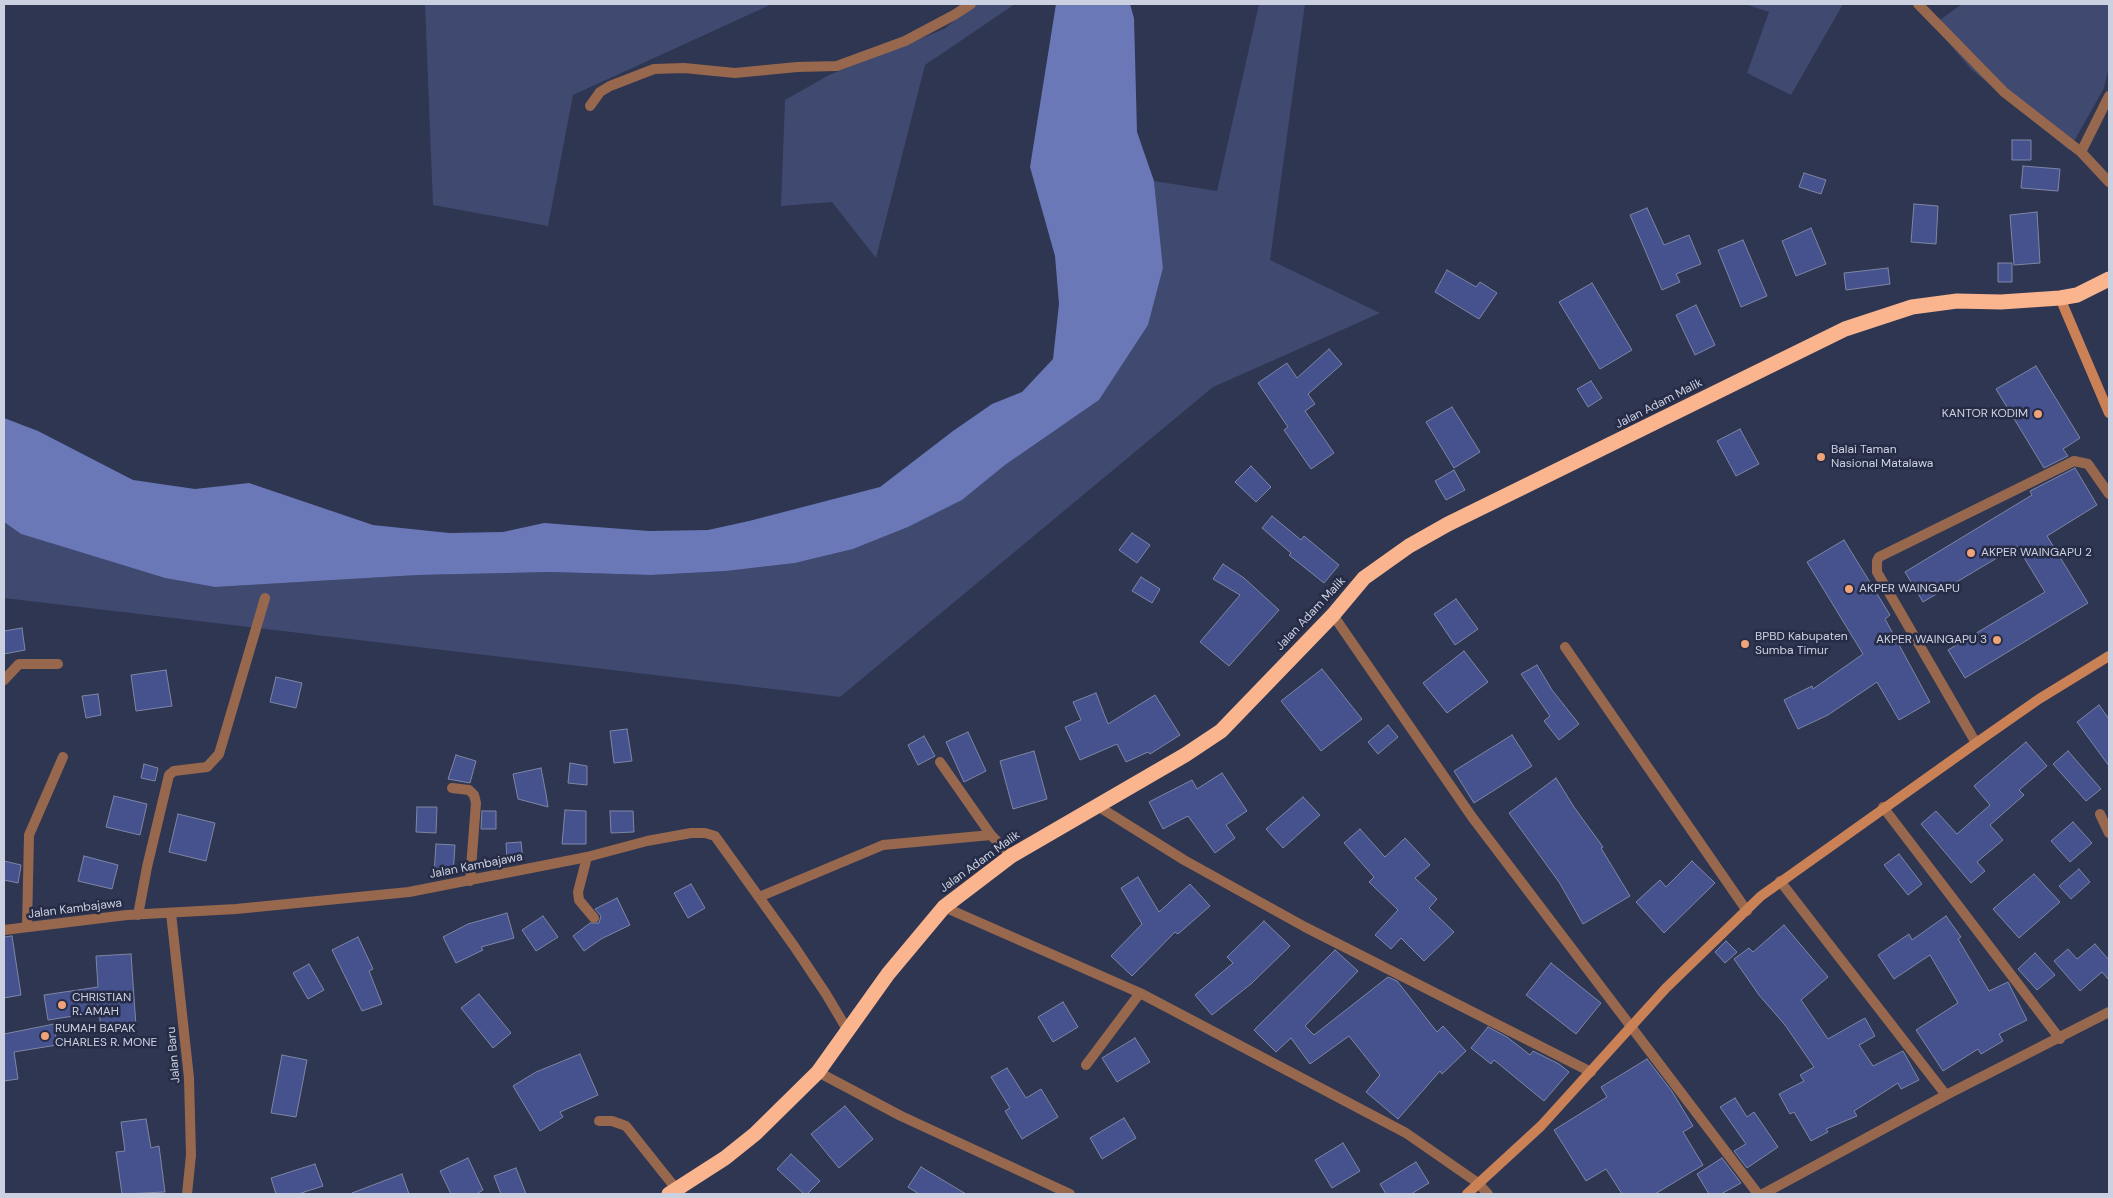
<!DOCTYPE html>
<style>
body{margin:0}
#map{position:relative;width:2113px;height:1198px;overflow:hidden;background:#2f3651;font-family:"DM Sans",sans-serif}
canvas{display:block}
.frame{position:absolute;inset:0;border:5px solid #ccd1e2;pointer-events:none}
</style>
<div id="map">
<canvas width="2113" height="1198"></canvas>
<div class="frame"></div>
</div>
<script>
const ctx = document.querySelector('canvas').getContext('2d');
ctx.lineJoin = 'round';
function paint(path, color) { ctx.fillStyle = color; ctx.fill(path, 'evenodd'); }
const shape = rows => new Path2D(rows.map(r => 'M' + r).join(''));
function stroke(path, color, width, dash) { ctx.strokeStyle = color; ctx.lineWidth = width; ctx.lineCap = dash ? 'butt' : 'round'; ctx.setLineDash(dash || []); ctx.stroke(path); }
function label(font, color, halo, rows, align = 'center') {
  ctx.font = font + ' "DM Sans",sans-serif'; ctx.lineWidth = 5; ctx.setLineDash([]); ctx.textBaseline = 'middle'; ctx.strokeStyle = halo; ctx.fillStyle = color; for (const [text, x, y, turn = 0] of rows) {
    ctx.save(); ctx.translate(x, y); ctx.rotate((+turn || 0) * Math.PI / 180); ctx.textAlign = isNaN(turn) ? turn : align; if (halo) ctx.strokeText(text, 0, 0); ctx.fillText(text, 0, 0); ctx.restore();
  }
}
const green = shape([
 [425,4,768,4,770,5,573,95,548,226,433,205],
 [975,4,1015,4,925,65,876,258,832,202,781,206,785,100,829,75,944,29],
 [1259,4,1305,4,1270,260,1380,313,1213,387,840,697,4,598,4,522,21,534,67,548,165,578,215,587,418,575,551,572,651,575,726,571,795,563,853,549,908,527,962,500,1005,465,1099,400,1148,325,1163,268,1154,181,1217,191],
 [1745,4,1843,4,1791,95,1747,73,1769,12],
 [1962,4,2109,4,2109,66,2104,88,2069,150,1971,69,1933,25]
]);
const water = shape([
 [1056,4,1130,4,1134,18,1137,132,1154,181,1163,268,1148,325,1099,400,1005,465,962,500,908,527,853,549,795,563,726,571,651,575,551,572,418,575,215,587,165,578,67,548,21,534,4,522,4,418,38,431,133,480,195,489,249,483,373,525,449,533,503,532,544,523,649,531,708,530,749,521,880,487,953,431,992,404,1022,392,1053,359,1059,304,1055,256,1030,167]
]);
const building = shape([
 [2012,140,2031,140,2031,160,2012,160,2012,140],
 [2023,166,2060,169,2058,191,2021,188,2023,166],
 [1804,173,1826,180,1821,194,1799,187,1804,173],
 [1914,204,1938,206,1936,244,1911,242,1914,204],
 [1647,208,1664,245,1689,235,1701,264,1676,274,1680,282,1662,290,1630,215,1647,208],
 [2037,212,2040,263,2014,265,2010,215,2037,212],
 [1811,228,1826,264,1796,276,1782,241,1811,228],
 [1743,240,1767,296,1741,307,1718,250,1743,240],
 [1998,263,2012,263,2012,282,1998,282,1998,263],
 [1888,268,1890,284,1846,290,1844,273,1888,268],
 [1447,270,1476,287,1480,282,1497,293,1479,319,1435,292,1447,270],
 [1592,283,1632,350,1600,369,1559,302,1592,283],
 [1696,305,1715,345,1695,355,1676,315,1696,305],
 [1329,349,1342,364,1308,394,1315,404,1305,411,1334,453,1311,469,1284,430,1288,427,1258,383,1287,363,1297,378,1329,349],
 [2036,366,2080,438,2063,449,2068,456,2044,468,1996,389,2036,366],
 [1591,381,1602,398,1588,407,1577,389,1591,381],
 [1452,407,1480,452,1454,468,1426,422,1452,407],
 [1740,429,1759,464,1736,476,1717,441,1740,429],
 [1251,466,1271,487,1256,502,1235,482,1251,466],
 [2075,468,2097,505,2047,536,2088,603,1965,678,1948,650,2045,592,2017,546,1923,602,1905,572,2032,495,2030,491,2075,468],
 [1454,470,1465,490,1446,500,1435,481,1454,470],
 [1272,516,1301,540,1304,536,1339,565,1324,583,1289,555,1291,553,1262,528,1272,516],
 [1132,533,1150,545,1137,563,1119,550,1132,533],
 [1844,540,1890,615,1885,619,1930,702,1899,720,1877,682,1828,715,1798,729,1784,700,1812,686,1813,689,1863,654,1807,562,1844,540],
 [1223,564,1244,578,1279,610,1229,666,1200,642,1240,595,1213,579,1223,564],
 [1141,577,1160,589,1152,603,1132,591,1141,577],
 [1456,599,1478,629,1455,645,1434,614,1456,599],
 [22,628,25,650,4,654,4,631,22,628],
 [1464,651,1488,682,1447,713,1423,683,1464,651],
 [1537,665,1552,690,1579,724,1559,740,1544,721,1550,716,1521,674,1537,665],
 [1322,669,1362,719,1321,751,1281,701,1322,669],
 [166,670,172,706,136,711,131,675,166,670],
 [276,677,302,683,296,708,270,702,276,677],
 [1096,693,1108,724,1155,695,1180,735,1150,754,1148,752,1126,762,1117,744,1080,760,1065,727,1081,720,1073,702,1096,693],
 [98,694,101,715,86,718,82,696,98,694],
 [2099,705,2109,719,2109,766,2077,722,2099,705],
 [1388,725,1398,737,1378,754,1368,742,1388,725],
 [627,729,632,761,614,763,610,731,627,729],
 [968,732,986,771,964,782,946,742,968,732],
 [1512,735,1532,766,1474,803,1454,771,1512,735],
 [924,736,935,756,918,765,908,745,924,736],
 [2026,742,2047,766,2019,790,2024,795,1990,825,2003,840,1977,862,1985,871,1971,883,1921,824,1936,811,1957,834,1990,805,1974,786,2026,742],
 [1034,751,1047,799,1013,809,1000,761,1034,751],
 [2068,751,2101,789,2086,801,2053,764,2068,751],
 [456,755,476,761,470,783,448,779,456,755],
 [570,763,587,766,587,785,568,783,570,763],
 [144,764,158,768,155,781,141,778,144,764],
 [541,768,546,794,548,807,518,799,513,774,541,768],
 [1222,773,1247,811,1226,825,1235,838,1215,853,1188,816,1163,829,1149,802,1192,780,1197,789,1222,773],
 [1556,778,1574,807,1603,847,1601,848,1630,896,1583,924,1559,882,1509,813,1556,778],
 [114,796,147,804,140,835,106,827,114,796],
 [1303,797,1320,815,1283,848,1266,829,1303,797],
 [417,807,437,807,436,833,416,832,417,807],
 [565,810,586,811,586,844,562,844,565,810],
 [482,811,496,811,496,829,481,829,482,811],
 [610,811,633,811,634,832,611,833,610,811],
 [178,814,215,823,206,861,169,852,178,814],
 [2073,822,2092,843,2070,862,2051,841,2073,822],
 [1360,829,1385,857,1405,838,1430,865,1415,878,1437,899,1429,908,1454,932,1424,961,1401,938,1391,949,1375,935,1398,910,1369,882,1374,877,1344,843,1360,829],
 [521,842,523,859,507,860,506,843,521,842],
 [436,844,455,845,453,875,434,874,436,844],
 [1899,854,1922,884,1908,895,1884,865,1899,854],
 [84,856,118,865,112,889,78,881,84,856],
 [4,861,21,865,18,883,4,880,4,861],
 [1692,861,1715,883,1664,933,1636,902,1660,880,1666,887,1692,861],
 [2079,869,2090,882,2071,899,2059,886,2079,869],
 [2034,874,2060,902,2019,938,1993,909,2034,874],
 [1138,877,1159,912,1190,884,1210,906,1178,934,1175,932,1132,976,1111,956,1142,924,1121,888,1138,877],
 [691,884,705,908,688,918,674,893,691,884],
 [617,898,630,925,601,939,584,951,573,936,590,923,599,923,601,916,595,909,617,898],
 [507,913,514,938,481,947,483,950,456,963,443,937,468,924,507,913],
 [543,916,558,937,536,951,522,930,543,916],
 [1946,916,1961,937,1958,939,1989,991,2008,982,2027,1020,1999,1034,2003,1041,1981,1054,1978,1049,1943,1071,1916,1030,1958,1003,1930,955,1894,979,1878,955,1909,934,1912,940,1946,916],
 [1264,921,1290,946,1252,983,1212,1015,1195,995,1233,963,1227,957,1264,921],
 [1784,925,1828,977,1801,1000,1828,1039,1865,1018,1875,1036,1859,1045,1873,1066,1903,1051,1919,1080,1901,1089,1898,1083,1854,1111,1857,1116,1826,1129,1828,1132,1811,1141,1794,1112,1790,1114,1779,1094,1804,1081,1800,1075,1814,1067,1785,1025,1759,995,1734,959,1749,948,1753,952,1784,925],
 [12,936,21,995,4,998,4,937,12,936],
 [358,937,373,969,369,971,382,1004,362,1011,332,950,358,937],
 [1726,941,1737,952,1725,963,1715,952,1726,941],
 [2095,944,2109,960,2109,980,2102,972,2080,991,2054,961,2068,949,2077,959,2095,944],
 [1335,950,1358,971,1305,1026,1314,1035,1388,977,1397,981,1437,1032,1443,1026,1466,1051,1442,1074,1440,1071,1398,1119,1366,1092,1380,1075,1349,1036,1310,1064,1291,1038,1276,1052,1254,1030,1335,950],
 [2035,953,2055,975,2037,990,2018,969,2035,953],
 [131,954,136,1026,101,1028,99,1012,48,1020,44,995,98,987,96,956,131,954],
 [1551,963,1601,1003,1576,1034,1526,995,1551,963],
 [309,964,324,990,308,999,293,973,309,964],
 [479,994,511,1033,493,1048,461,1008,479,994],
 [1063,1002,1078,1027,1053,1042,1038,1017,1063,1002],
 [54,1024,57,1045,14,1052,18,1079,4,1081,4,1034,54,1024],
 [1488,1027,1507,1037,1530,1055,1533,1051,1559,1064,1569,1072,1544,1101,1494,1060,1491,1064,1471,1048,1488,1027],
 [1135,1038,1150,1062,1117,1082,1102,1058,1135,1038],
 [580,1054,598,1095,560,1112,563,1117,540,1131,513,1086,536,1072,580,1054],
 [282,1055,307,1060,296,1117,271,1113,282,1055],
 [1647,1059,1671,1090,1693,1126,1683,1132,1703,1165,1655,1194,1622,1194,1606,1169,1586,1181,1554,1130,1607,1097,1601,1087,1647,1059],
 [1007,1068,1026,1098,1041,1089,1058,1117,1022,1139,1005,1111,1010,1108,991,1077,1007,1068],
 [1735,1098,1747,1117,1754,1112,1778,1147,1747,1168,1734,1151,1746,1144,1720,1107,1735,1098],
 [845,1106,873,1139,839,1168,811,1134,845,1106],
 [1124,1118,1136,1138,1102,1159,1090,1138,1124,1118],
 [146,1119,151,1148,159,1146,165,1192,122,1194,116,1152,125,1151,121,1122,146,1119],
 [1343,1143,1360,1171,1332,1188,1315,1160,1343,1143],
 [791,1154,820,1181,807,1194,804,1194,777,1169,791,1154],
 [468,1158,483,1190,476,1194,451,1194,440,1171,468,1158],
 [1722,1158,1741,1183,1721,1194,1709,1194,1697,1174,1722,1158],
 [1416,1162,1429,1183,1411,1194,1386,1194,1380,1184,1416,1162],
 [315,1164,323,1186,298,1194,276,1194,271,1178,315,1164],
 [921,1167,966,1194,919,1194,908,1187,921,1167],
 [516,1168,526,1194,501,1194,494,1176,516,1168],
 [402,1174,409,1194,352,1194,352,1193,402,1174]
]);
const lane = shape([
 [1976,743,1877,572,1877,561,1879,557,2074,461,2088,464,2109,494],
 [587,857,578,892,579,900,594,918],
 [27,927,29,835,63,757]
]);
const street = shape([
 [1918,4,2004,92,2081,152],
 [2109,96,2081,152,2109,182],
 [590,106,600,92,610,86,654,69,684,68,735,73,797,67,837,66,905,41,954,15,971,4],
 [1333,615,1472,817,1758,1194],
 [1565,647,1747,911],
 [4,680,19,664,58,664],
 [940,762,991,835],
 [452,788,469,790,474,795,476,803,470,881],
 [1096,805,1184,860,1305,927,1591,1072],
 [1883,807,2060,1039],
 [2100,814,2109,833],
 [1780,881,1946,1095],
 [759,897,883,845,991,835,1011,856],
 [944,907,1140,993,1406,1133,1478,1183,1488,1194],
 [171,913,189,1078,191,1155,187,1194],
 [138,915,147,867,169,775,174,771,207,767,219,754,265,598],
 [4,930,127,915,236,909,409,892,587,857,647,841,691,833,705,833,715,836,794,946,826,994,848,1031],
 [1086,1065,1140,993],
 [818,1072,901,1116,1070,1194],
 [599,1121,612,1121,626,1126,677,1190],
 [1763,1194,1946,1095,2109,1012]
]);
const secondary = shape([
 [2060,298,2109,413],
 [1467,1194,1541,1126,1666,988,1761,896,1976,743,2039,699,2109,656]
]);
const highway = shape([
 [669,1194,725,1158,755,1134,818,1072,888,974,944,907,1011,856,1185,755,1221,731,1333,615,1364,578,1409,546,1448,524,1845,329,1912,307,1957,301,2001,302,2060,298,2077,295,2109,279]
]);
const markers = [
 [2038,414,5,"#efa378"],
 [1821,457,5,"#efa378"],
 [1971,553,5,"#efa378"],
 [1849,589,5,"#efa378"],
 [1997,640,5,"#efa378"],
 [1745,644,5,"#efa378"],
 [62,1005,5,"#efa378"],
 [45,1036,5,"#efa378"]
];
const streetNames = [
 ["Jalan Adam Malik",1659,404,-27],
 ["Jalan Adam Malik",1311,614,-47],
 ["Jalan Adam Malik",980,862,-36],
 ["Jalan Kambajawa",476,866,-11],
 ["Jalan Kambajawa",75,909,-7],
 ["Jalan Baru",174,1055,-95]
];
const poiNames = [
 ["KANTOR KODIM",2028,414,"right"],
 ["Balai Taman",1831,450],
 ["Nasional Matalawa",1831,464],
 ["AKPER WAINGAPU 2",1981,553],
 ["AKPER WAINGAPU",1859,589],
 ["BPBD Kabupaten",1755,637],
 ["Sumba Timur",1755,651],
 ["AKPER WAINGAPU 3",1987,640,"right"],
 ["CHRISTIAN",72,998],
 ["R. AMAH",72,1012],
 ["RUMAH BAPAK",55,1029],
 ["CHARLES R. MONE",55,1043]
];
paint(green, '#40496f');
paint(water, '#6a78b8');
paint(building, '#45528e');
stroke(building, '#7e86a6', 1);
stroke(lane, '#97684e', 10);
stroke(street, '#97684e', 10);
stroke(secondary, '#cb8156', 10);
stroke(highway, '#fab48e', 15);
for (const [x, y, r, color] of markers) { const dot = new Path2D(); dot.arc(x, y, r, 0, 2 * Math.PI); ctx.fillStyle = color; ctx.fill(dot); stroke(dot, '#262c46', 2); }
label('12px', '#ccd1e2', '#262c46', streetNames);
label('12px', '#ccd1e2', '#262c46', poiNames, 'left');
</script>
